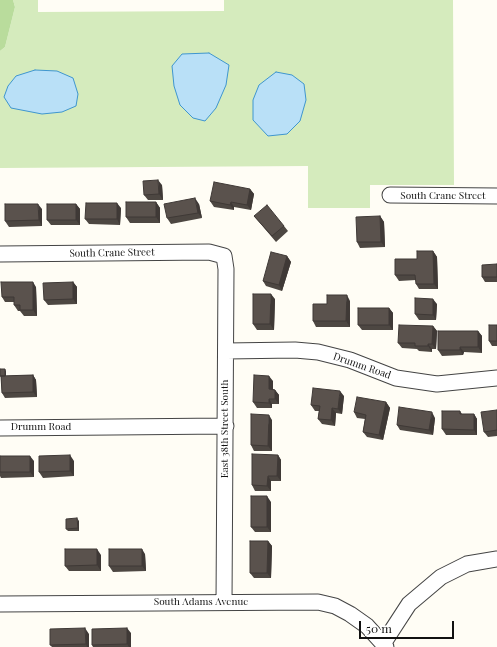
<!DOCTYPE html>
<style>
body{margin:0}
#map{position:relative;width:497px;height:647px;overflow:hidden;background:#fffdf5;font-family:"Playfair Display",serif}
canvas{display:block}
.scale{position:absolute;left:359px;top:621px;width:95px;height:18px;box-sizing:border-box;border:2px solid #111;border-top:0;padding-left:5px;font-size:12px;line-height:14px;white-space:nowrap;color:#111;-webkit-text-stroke:3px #fff;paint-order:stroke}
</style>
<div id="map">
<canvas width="497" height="647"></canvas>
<div class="scale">50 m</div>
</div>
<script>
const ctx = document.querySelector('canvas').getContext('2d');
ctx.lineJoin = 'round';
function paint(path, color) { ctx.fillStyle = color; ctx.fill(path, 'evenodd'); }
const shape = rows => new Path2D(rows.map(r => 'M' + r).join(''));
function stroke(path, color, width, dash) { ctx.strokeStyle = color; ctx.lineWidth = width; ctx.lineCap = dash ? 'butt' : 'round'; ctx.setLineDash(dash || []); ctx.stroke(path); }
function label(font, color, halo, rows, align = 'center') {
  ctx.font = font + ' "Playfair Display",serif'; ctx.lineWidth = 4; ctx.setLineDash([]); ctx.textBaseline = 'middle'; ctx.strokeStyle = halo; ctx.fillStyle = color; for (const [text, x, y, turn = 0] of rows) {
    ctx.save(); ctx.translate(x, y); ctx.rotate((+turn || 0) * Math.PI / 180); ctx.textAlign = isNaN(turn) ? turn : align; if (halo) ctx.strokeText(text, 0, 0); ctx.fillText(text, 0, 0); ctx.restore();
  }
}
const green = shape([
 [13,0,38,0,38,12,224,11,224,0,453,0,454,185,370,185,370,208,308,208,308,166,0,168,0,51,5,47,15,7]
]);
const forest = shape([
 [0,0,13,0,15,7,5,47,0,51]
]);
const water = shape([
 [209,53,229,65,226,85,216,108,205,121,193,118,180,105,174,86,172,66,182,54,209,53],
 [35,70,57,71,73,78,78,94,76,106,62,112,42,114,11,108,4,97,8,86,16,76,35,70],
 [276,72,292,75,304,84,306,100,300,121,287,134,268,136,253,120,253,100,259,85,276,72]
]);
const street = shape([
 [390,195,497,196],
 [0,254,209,252,224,256,226,269,224,602],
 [226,351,295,350,318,352,350,360,396,378,437,384,497,378],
 [0,428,226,426],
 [0,604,318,602,335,606,350,614,367,626,386,647],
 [383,644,409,604,441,577,467,564,497,559]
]);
const wall = shape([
 [162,185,163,200,148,200,144,195],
 [250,189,254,194,251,210,234,207,234,210,214,207,210,201],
 [156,202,160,208,160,223,130,223,126,217],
 [76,204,80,209,80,225,51,225,47,220],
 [199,204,202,218,171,224,167,218],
 [121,208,120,225,89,224,85,219],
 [42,209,42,226,9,227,5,221],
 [254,216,284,226,288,231,276,242],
 [380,216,384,222,385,247,360,248,357,242],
 [433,251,437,257,438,289,419,289,416,284,416,280,399,281,395,275,417,259],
 [287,256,291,262,282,291,266,286,263,281],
 [497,264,497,282,485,282,482,277],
 [73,282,77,287,77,304,48,305,44,300],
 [36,287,37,316,24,316,20,311,18,311,14,305,14,302,5,302,2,297],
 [275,299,274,330,257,330,253,324],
 [350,301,350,327,316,327,313,321,327,304],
 [437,304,436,320,419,320,415,314],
 [389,308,393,313,393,330,362,330,358,325],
 [497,325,497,346,492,346,489,341],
 [433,326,437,331,436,349,432,349,432,352,419,351,417,349,402,348,398,343],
 [478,331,482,336,482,353,464,352,463,355,442,356,438,350],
 [5,369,6,372,6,376,33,375,36,380,37,397,5,398,2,393,1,377,0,376],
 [273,381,273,389,275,390,279,395,279,404,272,404,272,408,257,408,253,402],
 [344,396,342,414,336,413,335,426,322,424,318,419,319,411,315,411,311,405],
 [386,402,390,408,383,440,367,437,363,432,365,419,357,418,354,412],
 [497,410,497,436,488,437,484,432],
 [460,411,462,414,474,414,477,419,477,435,446,435,442,429],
 [435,418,433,435,400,430,397,425],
 [272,420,272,451,254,451,251,445],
 [278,455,281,460,281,481,271,481,271,491,255,491,252,485],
 [0,456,34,461,34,477,1,478,0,476],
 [74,461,74,476,43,478,39,472],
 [271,502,271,532,255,532,251,527],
 [79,521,79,531,68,531,66,529],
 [268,541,272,546,271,578,254,578,250,573],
 [145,554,146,571,113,572,109,566],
 [101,555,101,571,69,571,65,566],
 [131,633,131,647,93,647,92,645],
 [89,634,89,647,52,647,50,645]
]);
const shadedWall = shape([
 [158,180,162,185,163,200,159,194],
 [250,189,254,194,251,210,247,205],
 [195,198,199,204,202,218,198,213],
 [156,202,160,208,160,223,156,217],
 [231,202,234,207,234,210,230,205],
 [117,203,121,208,120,225,117,219],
 [38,204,42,209,42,226,39,220],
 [76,204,80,209,80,225,76,220],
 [380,216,384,222,385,247,381,242],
 [433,251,437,257,438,289,434,284],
 [287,256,291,262,282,291,279,285],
 [33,282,36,287,37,316,33,310],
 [73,282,77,287,77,304,73,299],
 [271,294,275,299,274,330,270,324],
 [347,295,350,301,350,327,346,321],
 [433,299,437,304,436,320,433,315],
 [389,308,393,313,393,330,389,325],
 [433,326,437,331,436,349,432,344],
 [478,331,482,336,482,353,478,347],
 [428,344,432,349,432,352,428,346],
 [460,347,464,352,463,355,460,350],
 [5,369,6,372,6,378,5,376],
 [33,375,36,380,37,397,33,392],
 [269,376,273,381,273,395,269,389],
 [275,390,279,395,279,404,275,399],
 [340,391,344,396,342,414,338,409],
 [269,399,272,404,272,408,269,403],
 [386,402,390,408,383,440,379,435],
 [332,408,336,413,335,426,331,420],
 [432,412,435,418,433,435,429,430],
 [474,414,477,419,477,435,474,430],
 [269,415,272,420,272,451,268,446],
 [70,455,74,461,74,476,70,471],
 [278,455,281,460,281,481,277,476],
 [30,456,34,461,34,477,30,472],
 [268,476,271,481,271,491,267,486],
 [267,496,271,502,271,532,267,527],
 [77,518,79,521,79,531,78,528],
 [268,541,272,546,271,578,267,573],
 [97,549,101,555,101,571,97,565],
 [142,549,145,554,146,571,142,566],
 [85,628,89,634,89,647,87,647,86,644],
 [127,628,131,633,131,647,129,647,127,644]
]);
const building = shape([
 [158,180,159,194,144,195,143,181,158,180],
 [214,182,250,189,247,205,231,202,230,205,210,201,214,182],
 [195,198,198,213,167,218,164,204,195,198],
 [126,202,156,202,156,217,126,217,126,202],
 [86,203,117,203,117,219,85,219,86,203],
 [5,204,38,204,39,220,5,221,5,204],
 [47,204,76,204,76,220,47,220,47,204],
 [267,205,284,226,272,236,254,216,267,205],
 [380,216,381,242,357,242,356,217,380,216],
 [417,251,433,251,434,284,416,284,415,275,395,275,395,259,417,259,417,251],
 [271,252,287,256,279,285,263,281,271,252],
 [497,264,497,277,482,277,482,265,497,264],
 [1,282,33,282,33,310,20,310,20,305,14,305,14,297,2,297,1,282],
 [73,282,73,299,44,300,43,283,73,282],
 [253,294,271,294,270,324,253,324,253,294],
 [327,295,347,295,346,321,313,321,313,304,327,304,327,295],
 [415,298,433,299,433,315,415,314,415,298],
 [358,308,389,308,389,325,358,325,358,308],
 [399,325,433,326,432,344,428,344,428,346,415,346,415,343,398,343,399,325],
 [489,325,497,325,497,341,489,341,489,325],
 [438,331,478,331,478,347,460,347,460,350,438,350,438,331],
 [0,369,5,369,5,376,0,376,0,369],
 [33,375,33,392,2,393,1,376,33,375],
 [254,375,269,376,269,389,275,390,275,399,269,399,269,403,253,402,254,375],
 [313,388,340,391,338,409,332,408,331,420,318,419,320,406,311,405,313,388],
 [357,397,386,402,379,435,363,432,366,415,354,412,357,397],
 [399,407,432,412,429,430,397,425,399,407],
 [497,410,497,430,484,432,481,412,497,410],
 [442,411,460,411,460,414,474,414,474,430,442,429,442,411],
 [251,414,269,415,268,446,251,445,251,414],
 [252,454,278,455,277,476,268,476,267,486,252,485,252,454],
 [70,455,70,471,39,472,39,456,70,455],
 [0,456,30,456,30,472,0,472,0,456],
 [251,496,267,496,267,527,251,527,251,496],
 [77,518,78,528,66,529,66,519,77,518],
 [250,541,268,541,267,573,250,573,250,541],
 [65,549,97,549,97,565,65,566,65,549],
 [109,549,142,549,142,566,109,566,109,549],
 [85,628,86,644,50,645,50,629,85,628],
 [127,628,127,644,92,645,92,629,127,628]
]);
const streetNames = [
 ["South Crane Street",443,196],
 ["South Crane Street",112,253,-1],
 ["Drumm Road",362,366,19],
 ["Drumm Road",41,427],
 ["East 38th Street South",225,429,-90],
 ["South Adams Avenue",201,602]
];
paint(green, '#d5ebbd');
paint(forest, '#b9dc9c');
paint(water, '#b9e0f7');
stroke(water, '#3f96cf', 1);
stroke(street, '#444', 17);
stroke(street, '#fff', 15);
paint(wall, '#4d4742');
paint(shadedWall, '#3f3936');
paint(building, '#5a524d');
stroke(building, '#3f3936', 1);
label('10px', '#111', '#fff', streetNames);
</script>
